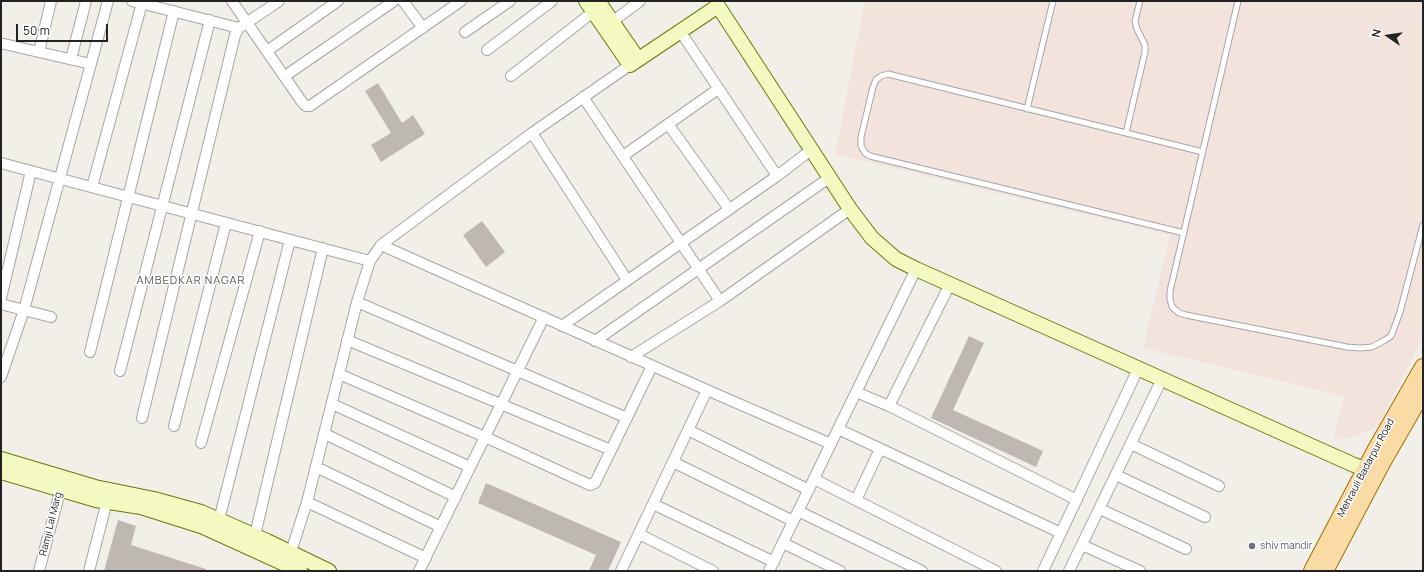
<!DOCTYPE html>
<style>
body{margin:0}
#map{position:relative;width:1424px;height:572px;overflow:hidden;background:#f2efe9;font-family:Manrope,sans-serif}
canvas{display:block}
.frame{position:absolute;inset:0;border:2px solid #222;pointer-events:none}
.north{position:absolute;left:1368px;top:16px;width:40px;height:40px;-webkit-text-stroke:3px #fff;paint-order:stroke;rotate:283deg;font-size:11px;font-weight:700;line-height:16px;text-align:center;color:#222}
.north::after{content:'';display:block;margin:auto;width:14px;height:18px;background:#222;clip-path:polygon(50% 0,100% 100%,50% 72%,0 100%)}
.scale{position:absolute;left:16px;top:24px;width:92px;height:18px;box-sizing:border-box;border:2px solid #222;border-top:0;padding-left:5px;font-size:12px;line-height:14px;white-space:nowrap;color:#222;-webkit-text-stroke:3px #fff;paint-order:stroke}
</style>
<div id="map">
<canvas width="1424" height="572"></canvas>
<div class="frame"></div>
<div class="north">N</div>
<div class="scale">50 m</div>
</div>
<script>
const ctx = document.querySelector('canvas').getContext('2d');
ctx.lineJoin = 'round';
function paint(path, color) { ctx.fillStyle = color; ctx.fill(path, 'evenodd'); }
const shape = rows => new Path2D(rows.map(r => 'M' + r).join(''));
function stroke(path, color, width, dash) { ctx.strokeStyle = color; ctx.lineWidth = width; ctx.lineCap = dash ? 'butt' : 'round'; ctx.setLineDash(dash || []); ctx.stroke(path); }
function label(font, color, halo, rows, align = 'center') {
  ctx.font = font + ' Manrope,sans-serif'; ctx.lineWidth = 3; ctx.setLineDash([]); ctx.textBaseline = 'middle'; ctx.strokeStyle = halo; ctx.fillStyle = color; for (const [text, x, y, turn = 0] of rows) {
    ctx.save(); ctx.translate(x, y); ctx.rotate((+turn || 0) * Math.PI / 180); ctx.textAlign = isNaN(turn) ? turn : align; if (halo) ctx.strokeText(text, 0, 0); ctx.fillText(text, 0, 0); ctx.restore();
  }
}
const military = shape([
 [865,1,1423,1,1423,337,1378,426,1354,437,1333,440,1344,396,1143,348,1170,235,835,154]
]);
const building = shape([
 [378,83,402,123,413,115,425,134,381,162,371,145,391,133,365,91],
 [482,221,505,252,486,267,463,235],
 [969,336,984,343,953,410,1043,451,1036,467,931,418],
 [486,483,621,542,608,571,589,571,596,555,478,503],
 [118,520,136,526,131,545,206,569,206,571,104,571]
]);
const lane = shape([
 [1238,1,1170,291,1170,299,1172,307,1179,313,1186,315,1347,347,1360,348,1372,347,1385,340,1391,336,1393,331,1400,312,1423,225],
 [1027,109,1053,1],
 [1126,133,1145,52,1145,45,1137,29,1135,21,1140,1],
 [1184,233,870,156,865,153,861,146,861,137,873,87,876,80,881,76,888,74,1203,152]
]);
const street = shape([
 [132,1,239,28],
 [232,1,302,102,306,106,310,106,461,1],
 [403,1,423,28],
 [608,25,640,1],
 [680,31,777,176],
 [465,32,510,1],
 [4,44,91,64],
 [487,50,552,1],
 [267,51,338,1],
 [39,52,51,1],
 [71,59,86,1],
 [285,76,394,1],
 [511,76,593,12],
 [583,97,720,301],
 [668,124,729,209],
 [532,133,627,280],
 [623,156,718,89],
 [1,163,370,261],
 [92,187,142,3],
 [381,245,707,390],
 [1,298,31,171],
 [357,302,627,418],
 [1,304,51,317],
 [562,326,777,176,811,150],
 [347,340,611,450],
 [595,341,829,178],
 [90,352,174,11],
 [631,357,720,301,850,209],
 [120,371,210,20],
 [339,374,485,437,590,485,595,483,652,366],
 [1,377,24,310,108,1],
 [856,392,889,406,1077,500],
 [332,404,470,467],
 [889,406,950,284],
 [142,418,235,35,239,28,279,1],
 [174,426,226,223],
 [838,429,1061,533],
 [688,430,809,490],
 [325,434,456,497],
 [201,443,260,231],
 [1131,444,1219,486],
 [673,462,793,521],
 [316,467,441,527],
 [1116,475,1205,517],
 [814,479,996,571],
 [856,500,880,449],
 [307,502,426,558],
 [653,504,774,562],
 [1100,509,1186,549],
 [798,511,922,571],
 [219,520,290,240],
 [639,534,713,571],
 [255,535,323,248],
 [783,543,840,571],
 [1082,545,1140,571],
 [289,558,307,502,357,302,370,261,381,245,532,133,630,65],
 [39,571,62,484],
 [89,571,107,501],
 [419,571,544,317],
 [621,571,707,390,831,444],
 [769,571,916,269],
 [1043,571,1138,369],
 [1069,571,1162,379]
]);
const secondary = shape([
 [586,1,630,65,718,6,850,209,872,238,896,259,916,269,1354,465,1365,469],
 [598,1,638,59],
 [1,459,95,487,154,499,201,512,267,541,329,571],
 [1,472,96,500,141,507,201,526,300,571]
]);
const primary = shape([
 [1312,571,1376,449,1423,367],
 [1325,571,1382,463,1423,392]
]);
const markers = [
 [1252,546,4,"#6b7280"]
];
const streetNames = [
 ["Mehrauli Badarpur Road",1366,468,-62],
 ["Ramji Lal Marg",51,524,-76]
];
const worshipNames = [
 ["shiv mandir",1260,546]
];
const neighbourhoodNames = [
 ["AMBEDKAR NAGAR",191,281]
];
paint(military, '#f2e4dd');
paint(building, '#bfb8b2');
stroke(lane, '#a6a6a6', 7);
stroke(street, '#a6a6a6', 12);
stroke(secondary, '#687a07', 16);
stroke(primary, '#9d7203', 18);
stroke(lane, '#fff', 5);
stroke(street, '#fff', 10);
stroke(secondary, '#f3f9c0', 14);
stroke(primary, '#fadaa5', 16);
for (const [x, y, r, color] of markers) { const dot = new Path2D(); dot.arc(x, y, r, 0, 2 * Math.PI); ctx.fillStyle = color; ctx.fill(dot); stroke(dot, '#fff', 1.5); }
label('10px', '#222', '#fff', streetNames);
label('10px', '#5b616d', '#fff', worshipNames, 'left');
ctx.letterSpacing = '1px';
label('11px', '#555', '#fff', neighbourhoodNames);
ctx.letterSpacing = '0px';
</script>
